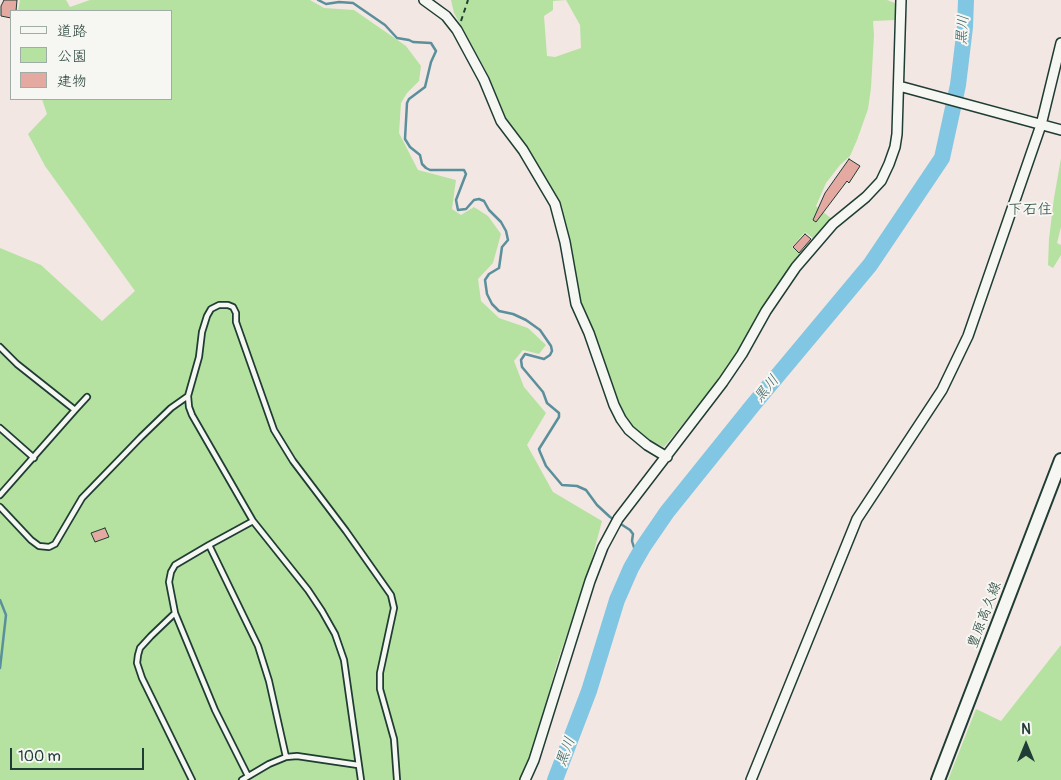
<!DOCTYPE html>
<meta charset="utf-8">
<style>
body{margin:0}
#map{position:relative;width:1061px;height:780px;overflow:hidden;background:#f2e7e2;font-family:Pangolin,"Klee One",sans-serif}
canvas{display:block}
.legend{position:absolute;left:10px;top:10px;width:162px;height:90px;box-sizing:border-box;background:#f6f6f2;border:1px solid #a0aca6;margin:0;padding:6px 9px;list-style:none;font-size:15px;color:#1f3d34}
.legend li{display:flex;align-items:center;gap:10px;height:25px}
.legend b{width:25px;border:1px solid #a0aca6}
.north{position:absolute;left:1001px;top:720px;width:50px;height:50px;-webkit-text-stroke:4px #f6f6f2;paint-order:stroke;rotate:0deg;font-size:14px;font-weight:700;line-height:20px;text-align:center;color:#1f3d34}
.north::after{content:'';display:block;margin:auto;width:18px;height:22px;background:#1f3d34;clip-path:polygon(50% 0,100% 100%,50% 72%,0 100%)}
.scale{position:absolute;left:10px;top:748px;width:134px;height:22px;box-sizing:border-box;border:2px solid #1f3d34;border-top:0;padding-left:6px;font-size:15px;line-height:18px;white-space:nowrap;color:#1f3d34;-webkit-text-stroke:4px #f6f6f2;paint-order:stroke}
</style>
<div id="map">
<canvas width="1061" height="780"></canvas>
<ul class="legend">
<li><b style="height:6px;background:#f6f6f2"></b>道路</li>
<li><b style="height:14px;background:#b5e2a0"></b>公園</li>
<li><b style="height:14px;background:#e4aaa1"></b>建物</li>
</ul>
<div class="north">N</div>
<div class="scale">100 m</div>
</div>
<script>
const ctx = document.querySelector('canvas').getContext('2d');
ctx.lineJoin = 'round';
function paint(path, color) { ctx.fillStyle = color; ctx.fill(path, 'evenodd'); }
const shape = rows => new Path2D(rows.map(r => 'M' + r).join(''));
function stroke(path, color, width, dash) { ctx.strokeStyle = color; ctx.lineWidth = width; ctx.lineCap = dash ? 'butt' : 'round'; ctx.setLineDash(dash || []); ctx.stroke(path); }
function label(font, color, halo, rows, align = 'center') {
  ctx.font = font + ' Pangolin,"Klee One",sans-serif'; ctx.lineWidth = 4; ctx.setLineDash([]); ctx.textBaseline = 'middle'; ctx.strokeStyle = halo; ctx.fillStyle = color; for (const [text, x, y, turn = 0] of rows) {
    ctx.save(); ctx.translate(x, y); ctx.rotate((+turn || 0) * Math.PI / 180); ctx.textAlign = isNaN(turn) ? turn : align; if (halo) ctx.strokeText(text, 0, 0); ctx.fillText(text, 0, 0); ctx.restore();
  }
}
const green = shape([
 [20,0,66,0,70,7,90,0,310,0,324,8,354,10,406,46,421,66,419,81,407,93,401,103,399,133,418,170,456,180,452,209,461,215,474,207,488,216,501,234,493,263,478,279,481,301,499,318,528,328,546,345,539,354,523,350,514,361,524,387,546,413,527,445,553,492,602,521,589,570,557,663,537,737,521,780,0,780,0,248,41,265,102,321,135,291,45,166,28,134,47,114,42,99,171,99,171,11,18,11],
 [451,0,887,0,895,3,895,20,873,21,874,35,871,88,868,109,857,140,850,156,840,165,826,183,816,206,833,220,814,239,805,232,792,247,802,256,736,360,664,447,646,439,632,426,617,400,580,303,558,203,549,184,504,118,485,69,454,13],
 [566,0,580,25,581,48,555,57,547,56,544,16,553,10,553,1],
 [1061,158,1061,227,1057,243,1061,245,1061,255,1053,268,1048,265,1049,239,1054,198],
 [1061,645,1061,780,948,780,976,709,1001,721]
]);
const stream = shape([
 [318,0,326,4,339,2,353,3,385,25,397,38,409,40,413,42,431,43,436,51,431,62,425,87,409,99,407,103,405,139,410,147,420,155,422,164,426,168,430,170,464,170,466,174,456,200,458,210,466,209,474,200,479,199,484,201,489,210,501,222,506,231,508,240,502,247,499,268,489,274,485,280,487,294,492,304,499,311,513,314,526,320,540,330,551,346,552,351,550,355,544,359,525,354,521,360,522,367,543,392,547,403,559,413,559,417,539,449,540,452,546,466,562,485,577,486,586,490,597,505,610,517,630,530,633,534,632,541,637,557],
 [0,600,6,615,0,668]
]);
const river = shape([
 [555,780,589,691,617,600,631,568,643,547,667,512,753,405,870,265,942,158,958,85,965,27,966,0]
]);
const building = shape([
 [4,0,17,0,16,11,11,11,11,18,1,16,1,6,4,0],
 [849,159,860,166,849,183,847,181,816,222,813,220,825,193,849,159],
 [805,234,811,239,799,253,793,247,805,234],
 [105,528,109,537,95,542,91,533,105,528]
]);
const path = shape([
 [461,21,468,0]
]);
const service = shape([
 [0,347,17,364,75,410,0,495],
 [188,396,189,407,192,415,253,521,308,590,322,611,335,634,344,660,361,780],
 [75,410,87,397],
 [0,428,34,458],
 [0,507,31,540,39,546,49,547,55,544,82,498,141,437,171,408,188,396,199,357,202,332,207,316,211,309,219,305,228,305,233,307,236,313,236,322,274,430,293,461,346,531,391,595,394,608,380,673,380,689,394,739,397,780],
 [209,545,258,646,269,681,286,757],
 [175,613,215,710,248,776],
 [192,780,142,678,137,663,138,655,140,648,151,636,175,613,169,582,171,572,175,565,209,545,253,521],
 [242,780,269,764,286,757,297,756,358,765]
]);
const minor = shape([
 [424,0,446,16,457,30,484,80,501,121,523,150,555,204,565,242,576,304,589,333,614,405,621,419,629,430,647,445,667,457],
 [899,86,1061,130],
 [525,780,534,760,590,581,603,547,618,519,723,382,742,354,766,311,796,267,833,224,866,197,881,181,889,164,895,147,897,134,901,0],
 [751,780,857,519,942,390,968,336,1041,125,1061,43]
]);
const secondary = shape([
 [938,780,1061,460]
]);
const streetNames = [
 ["豊原高久線",985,615,-69]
];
const waterNames = [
 ["黒川",963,30,-85],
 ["黒川",767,389,-50],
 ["黒川",566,752,-69]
];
const neighbourhoodNames = [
 ["下石住",1030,210]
];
paint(green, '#b5e2a0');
stroke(stream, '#5a8f9c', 2.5);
stroke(river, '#81c6e2', 16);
paint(building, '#e4aaa1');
stroke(building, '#1f3d34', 1);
stroke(service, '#1f3d34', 8);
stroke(minor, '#1f3d34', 12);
stroke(secondary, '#1f3d34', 16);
stroke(path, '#1f3d34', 2, [5, 4]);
stroke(service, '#f6f6f2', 4.5);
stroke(minor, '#f6f6f2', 9);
stroke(secondary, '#f6f6f2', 12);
label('14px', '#1f3d34', '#f6f6f2', streetNames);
label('italic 15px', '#385f60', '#f6f6f2', waterNames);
label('15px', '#1f3d34', '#f6f6f2', neighbourhoodNames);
</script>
